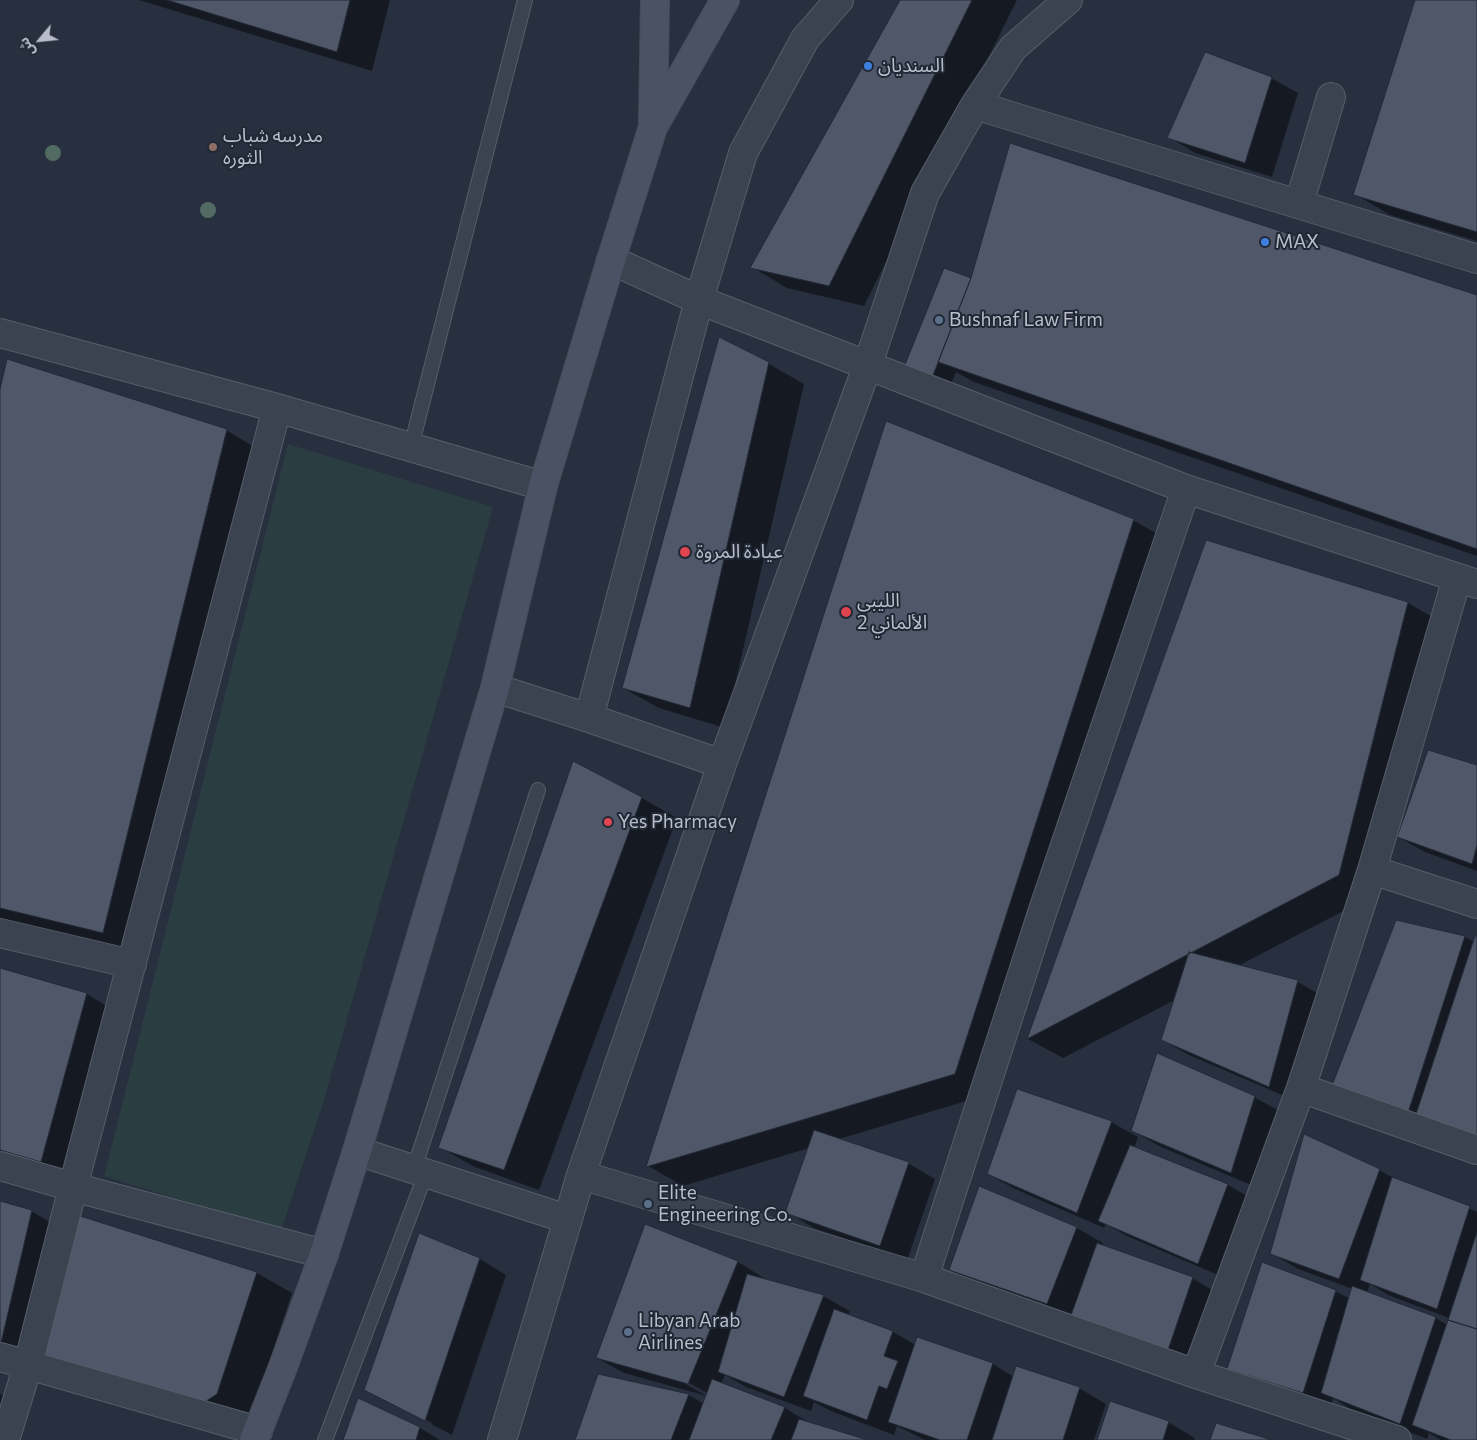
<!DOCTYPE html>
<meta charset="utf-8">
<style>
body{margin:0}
#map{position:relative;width:1477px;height:1440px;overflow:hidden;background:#283040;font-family:Commissioner,"Noto Sans Arabic",sans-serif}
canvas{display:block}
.north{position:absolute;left:15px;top:15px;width:50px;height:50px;-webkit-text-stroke:4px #212835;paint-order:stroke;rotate:242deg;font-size:14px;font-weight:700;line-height:20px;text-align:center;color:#b9beca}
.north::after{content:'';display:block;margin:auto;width:18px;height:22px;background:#b9beca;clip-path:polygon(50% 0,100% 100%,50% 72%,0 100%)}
</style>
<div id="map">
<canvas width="1477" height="1440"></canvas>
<div class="north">ش</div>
</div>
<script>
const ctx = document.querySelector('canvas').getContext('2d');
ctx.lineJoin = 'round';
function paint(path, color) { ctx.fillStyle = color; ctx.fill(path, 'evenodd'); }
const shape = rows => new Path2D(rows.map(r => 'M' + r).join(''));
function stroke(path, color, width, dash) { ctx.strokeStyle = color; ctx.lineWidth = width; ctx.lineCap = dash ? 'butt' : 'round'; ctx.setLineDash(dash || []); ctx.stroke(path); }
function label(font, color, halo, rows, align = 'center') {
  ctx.font = font + ' Commissioner,"Noto Sans Arabic",sans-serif'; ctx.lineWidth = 4; ctx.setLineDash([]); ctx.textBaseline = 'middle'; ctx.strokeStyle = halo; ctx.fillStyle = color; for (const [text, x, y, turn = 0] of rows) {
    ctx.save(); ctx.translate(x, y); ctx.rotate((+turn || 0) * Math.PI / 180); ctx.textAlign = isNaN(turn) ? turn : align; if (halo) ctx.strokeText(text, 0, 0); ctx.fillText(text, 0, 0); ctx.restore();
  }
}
const green = shape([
 [288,444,493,507,324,1100,281,1231,104,1176]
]);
const shadow = shape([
 [139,0,390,0,372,71],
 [901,0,1017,0,864,306,787,288,752,267],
 [1416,0,1477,0,1477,241,1390,215,1355,194],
 [1271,78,1298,93,1272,177,1195,153,1169,137],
 [972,280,1477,296,1477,556,974,382,956,372,948,392,922,382],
 [719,339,769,364,804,384,725,728,659,708,623,688],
 [0,395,226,430,261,451,138,952,0,919],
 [1133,520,1168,540,990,1094,839,1139,908,1163,935,1179,907,1260,814,1228,787,1212,809,1148,683,1186,648,1166],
 [1207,541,1408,603,1443,623,1374,895,1238,966,1298,982,1324,997,1296,1101,1189,1055,1162,1040,1175,1000,1063,1058,1028,1039],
 [1477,766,1477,871,1425,852,1398,837],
 [642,798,677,818,539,1190,475,1167,439,1147],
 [1397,921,1465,937,1474,942,1477,938,1477,1144,1359,1102],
 [0,969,87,994,122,1015,76,1181,0,1159],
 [1254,1097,1281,1112,1258,1188,1159,1146,1133,1131],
 [1111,1122,1138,1137,1134,1148,1228,1185,1254,1200,1225,1278,1127,1236,1106,1224,1104,1228,1015,1189,988,1174],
 [1379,1170,1397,1180,1469,1208,1477,1212,1477,1440,1441,1440,1429,1433,1427,1439,1349,1408,1333,1398,1330,1408,1256,1383,1229,1368,1335,1291,1350,1299,1353,1289,1298,1269,1271,1253],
 [1370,1284,1388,1295,1449,1318,1447,1325,1436,1318,1367,1293],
 [0,1202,31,1211,67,1232,36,1362,0,1353],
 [78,1217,257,1273,292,1293,252,1414,236,1424,80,1376],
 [645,1225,738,1262,764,1278,764,1280,823,1296,850,1311,848,1316,893,1332,916,1345,918,1339,993,1364,1014,1377,1079,1388,1106,1404,1094,1440,925,1440,897,1426,894,1435,831,1411,814,1402,811,1411,746,1387,725,1375,721,1384,785,1408,811,1424,864,1440,576,1440,599,1376,689,1395,704,1404,707,1396,624,1373,597,1358],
 [684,1380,707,1393,707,1396,682,1382],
 [1077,1228,1103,1243,1102,1246,1192,1278,1219,1294,1195,1364,977,1285,950,1270],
 [480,1259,506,1275,452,1435,431,1424,432,1423,391,1402,391,1404,365,1390],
 [0,1394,25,1408,0,1440],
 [359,1400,420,1428,440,1440,344,1440],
 [1168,1422,1195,1438,1194,1440,1099,1440]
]);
const building = shape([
 [167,0,350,0,337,52,167,0],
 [900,0,972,0,829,286,750,268,900,0],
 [1415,0,1477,0,1477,232,1353,195,1415,0],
 [1205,52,1272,77,1245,163,1167,138,1205,52],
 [1010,143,1477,295,1477,549,938,362,971,278,1010,143],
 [944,268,971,278,930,383,902,372,944,268],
 [719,337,769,362,690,708,622,688,719,337],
 [7,359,227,429,103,933,0,908,0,389,7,359],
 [886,421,1134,519,955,1074,646,1167,886,421],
 [1206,540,1408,602,1339,875,1027,1039,1206,540],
 [1428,750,1477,765,1477,845,1472,864,1397,837,1428,750],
 [573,761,642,797,504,1170,438,1148,573,761],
 [1396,920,1465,936,1407,1116,1331,1088,1396,920],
 [1475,936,1477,936,1477,1135,1415,1117,1475,936],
 [1189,952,1298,980,1269,1087,1161,1040,1189,952],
 [0,968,87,993,41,1162,0,1150,0,968],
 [1157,1053,1255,1096,1231,1173,1131,1131,1157,1053],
 [1017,1089,1112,1121,1077,1213,987,1174,1017,1089],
 [814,1130,909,1162,880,1246,785,1213,814,1130],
 [1304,1134,1380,1169,1339,1279,1270,1254,1304,1134],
 [1130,1145,1228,1184,1198,1264,1098,1221,1130,1145],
 [1392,1177,1470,1206,1437,1309,1360,1280,1392,1177],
 [979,1186,1077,1227,1047,1304,949,1270,979,1186],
 [0,1201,32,1210,1,1343,0,1342,0,1201],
 [77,1215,257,1272,217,1394,200,1405,43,1357,77,1215],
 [645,1224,738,1261,688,1384,596,1358,645,1224],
 [1477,1232,1477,1329,1448,1320,1477,1232],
 [419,1233,480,1258,425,1421,364,1390,419,1233],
 [1097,1243,1193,1277,1168,1350,1070,1318,1097,1243],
 [1262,1262,1336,1290,1303,1393,1227,1369,1262,1262],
 [747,1274,824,1295,784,1397,718,1372,747,1274],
 [1352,1286,1436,1317,1400,1424,1321,1393,1352,1286],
 [834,1309,893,1331,884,1356,898,1361,887,1389,879,1386,867,1420,803,1396,834,1309],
 [1448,1320,1477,1329,1477,1440,1451,1440,1412,1425,1448,1320],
 [917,1337,993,1363,967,1440,940,1440,888,1422,917,1337],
 [1016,1366,1080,1387,1063,1440,992,1440,1016,1366],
 [598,1374,689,1394,671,1440,575,1440,598,1374],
 [712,1379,785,1407,771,1440,689,1440,712,1379],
 [358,1398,420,1427,416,1440,343,1440,358,1398],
 [1110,1401,1169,1421,1163,1440,1097,1440,1110,1401],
 [799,1419,868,1440,791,1440,799,1419],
 [1216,1423,1272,1440,1210,1440,1216,1423]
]);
const lane = shape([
 [411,447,525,0],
 [414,1169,538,790],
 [325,1440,426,1173]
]);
const street = shape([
 [975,105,1477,259],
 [1299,204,1331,97],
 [611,260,699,300,1186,489,1477,584],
 [0,333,277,408,543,486],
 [495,688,589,718,699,300,743,153,805,39,839,0],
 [589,718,722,764],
 [1372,870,1477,904],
 [0,933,132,964],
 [1301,1088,1477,1150],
 [357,1151,567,1219],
 [0,1166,73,1187,324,1254],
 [581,1175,924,1278,1196,1374],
 [924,1278,1042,913,1186,489],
 [0,1357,258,1431],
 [5,1440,28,1365,73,1187,277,408],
 [502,1440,581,1175,722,764,867,367,925,193,975,105,1013,48,1068,0],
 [1397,1440,1196,1374,1301,1088,1372,870,1457,578]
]);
const secondary = shape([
 [653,123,655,0],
 [254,1440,283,1367,324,1254,357,1151,495,688,543,486,611,260,653,127,725,0]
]);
const trees = [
 [53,153],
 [208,210]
];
const markers = [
 [868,66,5,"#3f7fe0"],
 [213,147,5,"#8d6e63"],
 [1265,242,5,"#3f7fe0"],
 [939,320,5,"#5c6f8a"],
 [685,552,6,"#e0444e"],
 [846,612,6,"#e0444e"],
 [608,822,5,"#e0444e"],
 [648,1204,5,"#5c6f8a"],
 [628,1332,5,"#5c6f8a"]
];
const poiNames = [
 ["السنديان",878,66],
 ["مدرسه شباب",223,136],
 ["الثوره",223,158],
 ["MAX",1275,242],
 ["Bushnaf Law Firm",949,320],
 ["عيادة المروة",696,552],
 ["الليبي",857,601],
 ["الألماني 2",857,623],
 ["Yes Pharmacy",618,822],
 ["Elite",658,1193],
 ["Engineering Co.",658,1215],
 ["Libyan Arab",638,1321],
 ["Airlines",638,1343]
];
paint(green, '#2a3d41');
paint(shadow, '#0007');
paint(building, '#4f5769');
stroke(building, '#232a37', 1);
stroke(lane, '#575e6a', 16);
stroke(street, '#575e6a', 30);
stroke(secondary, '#464c59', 30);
stroke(lane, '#3c4350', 14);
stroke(street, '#3c4350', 28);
stroke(secondary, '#4b5263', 28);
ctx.fillStyle = '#516a62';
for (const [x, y] of trees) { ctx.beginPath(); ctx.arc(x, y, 8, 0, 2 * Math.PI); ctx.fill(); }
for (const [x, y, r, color] of markers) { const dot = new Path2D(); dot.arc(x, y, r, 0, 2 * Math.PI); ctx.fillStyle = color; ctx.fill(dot); stroke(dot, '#212835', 2); }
label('19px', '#b9beca', '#212835', poiNames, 'left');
</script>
